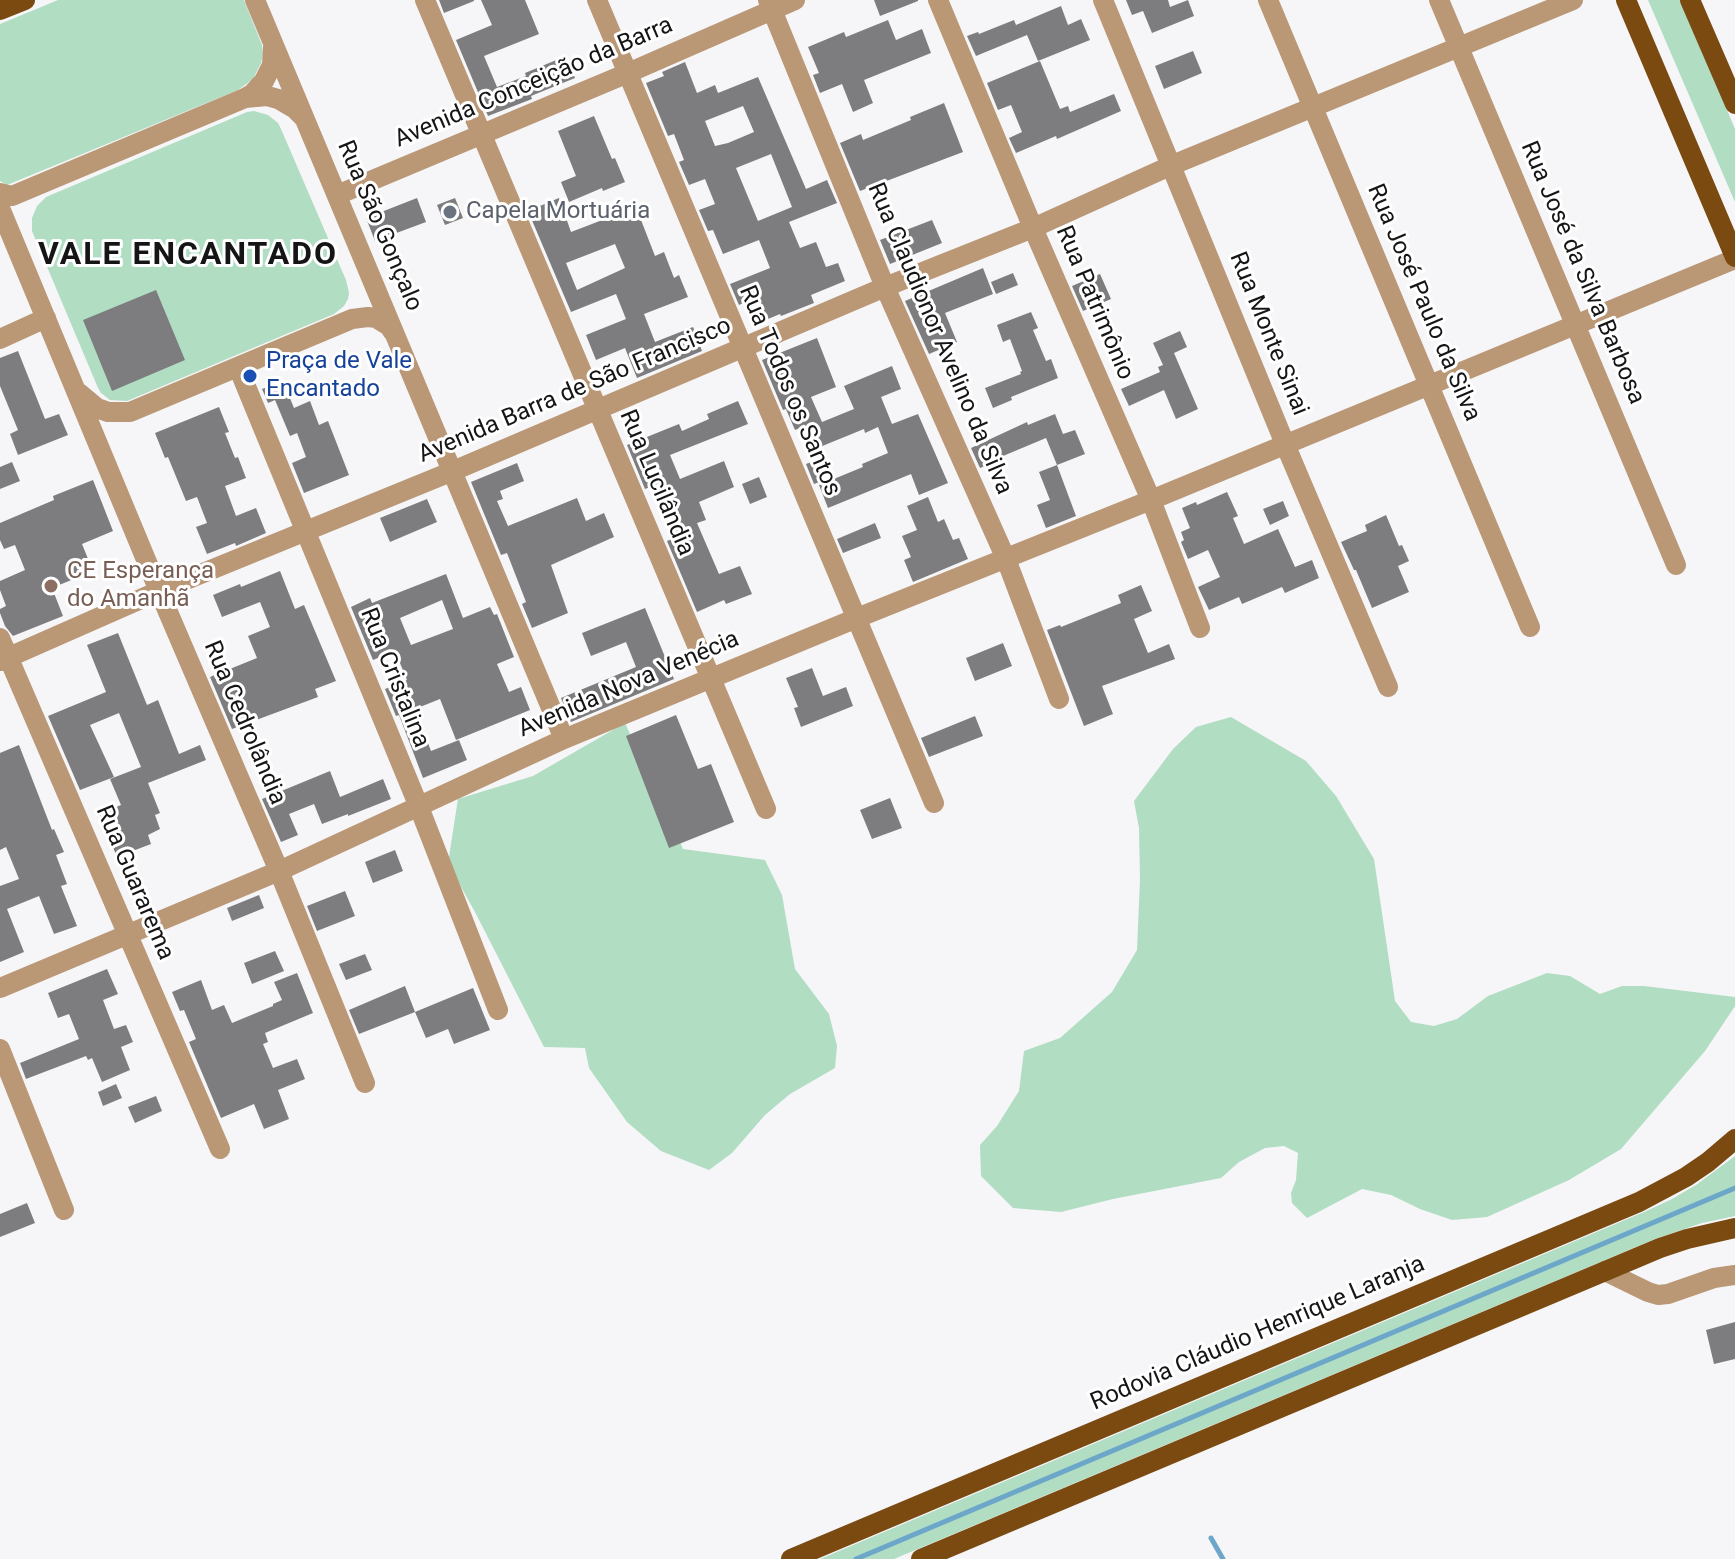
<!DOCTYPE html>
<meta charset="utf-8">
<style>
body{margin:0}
canvas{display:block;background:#f6f5f8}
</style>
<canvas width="1735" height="1559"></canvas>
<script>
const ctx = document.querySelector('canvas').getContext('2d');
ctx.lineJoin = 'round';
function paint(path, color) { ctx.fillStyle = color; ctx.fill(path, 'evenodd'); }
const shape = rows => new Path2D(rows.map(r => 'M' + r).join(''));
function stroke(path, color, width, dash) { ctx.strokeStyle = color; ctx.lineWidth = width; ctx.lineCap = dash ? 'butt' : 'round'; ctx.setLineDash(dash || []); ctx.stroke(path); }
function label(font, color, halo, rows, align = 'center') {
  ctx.font = font + ' Roboto,sans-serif'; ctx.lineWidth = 6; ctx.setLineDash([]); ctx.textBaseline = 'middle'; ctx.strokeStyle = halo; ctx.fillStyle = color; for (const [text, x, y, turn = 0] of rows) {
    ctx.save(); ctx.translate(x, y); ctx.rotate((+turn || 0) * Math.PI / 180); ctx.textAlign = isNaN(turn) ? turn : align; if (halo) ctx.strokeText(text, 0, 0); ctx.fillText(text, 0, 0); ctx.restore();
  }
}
const green = shape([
 [58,0,244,0,262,45,263,54,261,63,253,79,238,90,7,185,0,181,0,24],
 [1648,0,1681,0,1735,129,1735,202],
 [254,111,268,115,278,123,281,129,346,280,349,293,348,299,344,306,334,314,127,401,110,400,101,393,98,388,32,231,32,218,37,206,46,197,247,112],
 [1231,717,1306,761,1336,796,1374,859,1395,1001,1411,1022,1434,1026,1457,1019,1488,996,1547,973,1570,976,1600,994,1622,986,1644,986,1735,997,1735,1006,1705,1051,1621,1149,1569,1180,1487,1217,1452,1220,1420,1209,1391,1195,1362,1189,1307,1218,1292,1203,1291,1193,1296,1180,1298,1153,1284,1146,1265,1148,1239,1162,1221,1178,1113,1199,1061,1212,1013,1208,981,1176,980,1145,997,1126,1019,1091,1024,1051,1060,1038,1112,992,1137,950,1140,880,1139,828,1134,801,1173,749,1196,727],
 [625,723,683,849,765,860,782,895,795,969,829,1014,837,1046,835,1068,790,1094,765,1115,732,1153,709,1170,661,1151,627,1122,589,1068,585,1048,544,1047,475,912,448,863,458,799,533,776],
 [1735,1156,1735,1216,1702,1223,1655,1239,894,1559,820,1559,1644,1212,1670,1200,1696,1185]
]);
const stream = shape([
 [1211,1538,1223,1559],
 [856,1559,1735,1188]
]);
const building = shape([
 [439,0,474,0,474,1,444,13],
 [481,0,525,0,539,34,484,56,497,87,526,76,525,73,566,56,575,78,531,96,532,99,488,116,456,40,492,25],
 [874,0,918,0,918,1,880,16],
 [1126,0,1168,0,1170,7,1188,0,1194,16,1152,33,1143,11,1132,15],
 [1061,6,1068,25,1081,19,1090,40,1038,61,1027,35,976,56,967,36,978,32,979,34,1014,20,1016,25],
 [888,20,896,40,922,29,931,53,864,80,873,103,853,112,842,84,820,93,813,75,819,73,808,47,844,32,846,37],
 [1193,51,1202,73,1164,89,1155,66],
 [1040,61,1060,109,1068,106,1070,112,1114,94,1121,111,1057,139,1056,136,1016,153,1009,138,1022,132,1011,105,998,110,987,83],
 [685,62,697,93,715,85,718,93,758,77,806,189,827,180,837,203,789,222,800,248,816,242,826,267,838,263,845,281,811,295,814,303,781,316,780,314,756,324,747,301,739,305,730,284,770,268,759,240,723,254,713,230,708,231,699,210,715,204,705,179,689,185,679,162,684,160,674,134,668,136,646,83,664,76,662,72],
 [743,106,754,132,728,143,715,146,705,121],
 [771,154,792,207,758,221,736,168],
 [944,103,963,152,860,191,840,143,861,134,863,140,911,120,910,117],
 [594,116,612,159,615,158,625,182,603,191,602,188,569,202,561,182,576,176,558,131],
 [417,198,426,222,375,241,366,218],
 [455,198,463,218,445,225,437,205],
 [559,198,571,232,639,206,644,218,641,220,655,256,664,252,674,278,679,275,688,297,644,314,655,342,693,327,702,351,637,378,625,348,596,360,586,335,626,319,616,294,571,312,528,211],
 [615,244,625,268,577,290,566,263],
 [932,220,942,243,890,264,880,240],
 [983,268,993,294,945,313,957,342,929,354,905,301],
 [1013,273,1018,285,996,294,991,282],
 [1100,274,1111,299,1083,311,1072,286],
 [156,290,185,360,112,391,83,320],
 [1031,312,1038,328,1033,330,1046,361,1051,359,1058,378,1011,397,1012,400,993,408,985,388,1021,374,1020,372,1022,371,1010,339,1003,342,997,325],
 [1180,331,1187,347,1174,353,1198,409,1176,419,1164,390,1129,406,1121,389,1160,372,1158,367,1163,365,1153,343],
 [817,338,836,387,811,397,822,422,854,409,844,386,892,366,901,389,881,397,892,424,918,414,948,483,919,495,911,474,828,508,819,485,863,467,862,464,888,453,878,427,865,433,864,429,815,449,805,426,795,430,786,409,783,410,762,360],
 [18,351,45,419,59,414,68,435,18,455,10,434,18,430,0,386,0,358],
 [283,381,294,408,310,401,319,425,328,421,349,475,304,493,292,463,306,457,297,433,290,436,275,400,268,403,262,389],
 [738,401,748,424,670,455,680,479,724,461,734,487,699,502,706,520,697,523,719,574,740,566,752,594,726,604,724,600,697,612,667,541,672,539,662,515,676,509,665,481,645,489,627,445,679,424,682,431,709,419,707,414],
 [219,407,229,432,225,433,235,458,238,457,246,478,225,486,236,516,256,508,266,533,236,546,235,543,207,554,196,527,207,523,197,497,186,501,168,457,165,458,155,433],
 [1055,414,1063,434,1075,430,1085,454,1057,465,1046,438,1003,456,1004,458,980,468,971,448,1027,422,1028,425],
 [817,460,825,480,814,484,806,464],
 [12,462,20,481,0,489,0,467],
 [517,463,524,481,500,491,503,499,497,501,508,526,577,498,586,521,604,513,614,537,551,565,568,613,532,628,522,604,526,602,507,553,501,555,471,482],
 [1057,465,1076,516,1046,528,1037,505,1050,500,1039,472],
 [759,477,767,497,750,504,742,484],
 [93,480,113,531,82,544,93,571,52,588,63,616,13,636,5,626,0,613,0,609,6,606,0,590,0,581,25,570,15,545,4,549,0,540,0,523,54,500,53,496],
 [1227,492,1238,516,1233,518,1244,544,1278,529,1295,567,1312,560,1319,578,1285,593,1282,587,1242,604,1239,597,1209,610,1198,587,1220,577,1208,550,1188,559,1181,542,1184,540,1181,532,1190,528,1182,508,1196,502,1197,505],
 [928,497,938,522,944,519,953,540,959,538,968,559,913,582,904,560,911,557,902,536,917,530,907,506],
 [427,499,437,522,390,542,380,518],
 [1283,501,1289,516,1270,525,1263,509],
 [1386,515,1399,546,1402,545,1409,561,1398,566,1409,592,1372,608,1356,570,1354,570,1341,542,1367,531,1365,525],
 [875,523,881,538,843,553,837,539],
 [280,571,295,609,304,605,336,681,315,689,318,697,232,729,210,677,257,658,248,636,270,627,260,602,222,617,213,595,240,584,241,587],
 [446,574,463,618,490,607,494,615,497,614,514,657,497,664,509,692,521,687,530,710,456,740,440,699,415,709,431,751,459,740,467,760,423,778,399,715,396,716,385,689,407,680,395,651,373,660,351,607,370,598,372,603],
 [442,600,453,629,411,645,400,618],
 [1141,585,1152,611,1134,619,1148,653,1169,644,1175,659,1102,686,1113,714,1084,726,1047,630,1060,625,1061,627,1121,603,1118,595],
 [645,608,674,679,571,722,561,698,636,667,626,642,591,656,582,633],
 [118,633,147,705,158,700,179,754,200,745,206,760,148,783,160,813,155,815,160,829,148,835,151,844,117,857,99,814,121,805,110,779,141,767,119,713,90,725,114,777,80,790,48,716,106,692,87,645],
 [1003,643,1012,666,975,681,966,658],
 [812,668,823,696,846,687,853,706,801,727,794,708,798,707,786,678],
 [676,715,698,769,711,764,734,822,669,848,626,736],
 [975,716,983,736,929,757,921,738],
 [19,745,52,830,54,829,64,852,56,855,67,884,61,886,77,926,54,934,39,896,7,909,24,952,0,962,0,886,19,879,6,847,0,850,0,753],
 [330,771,340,797,383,779,391,799,348,816,348,814,322,824,314,804,289,814,298,835,281,842,262,799],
 [890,798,902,828,872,839,860,810],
 [395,850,403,871,373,883,365,862],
 [345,891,355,916,317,931,307,906],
 [259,895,264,908,232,921,227,908],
 [275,951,284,971,252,984,244,963],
 [365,954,372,970,346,980,339,964],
 [107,969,118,994,103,1000,114,1029,126,1025,133,1042,121,1047,130,1070,102,1082,92,1058,88,1060,86,1056,26,1079,20,1063,79,1039,69,1014,58,1018,48,993],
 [297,973,313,1013,265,1033,268,1042,263,1044,273,1068,297,1059,305,1079,278,1090,289,1119,264,1129,254,1104,221,1118,189,1042,196,1039,184,1010,180,1011,172,992,201,980,212,1010,224,1005,232,1023,273,1006,273,1004,282,1000,274,982],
 [405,986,415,1012,359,1034,349,1010],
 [473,988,490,1030,454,1044,448,1029,426,1038,415,1012],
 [116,1084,122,1098,103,1106,98,1092],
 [156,1096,162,1111,135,1123,128,1107],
 [27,1203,35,1223,0,1237,0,1214],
 [1735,1322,1735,1359,1714,1364,1706,1330]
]);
const minor = shape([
 [255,0,564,739],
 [425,0,766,809],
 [597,0,934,803],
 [768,0,885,287,1006,559,1059,699],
 [938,0,1033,228,1151,500,1200,628],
 [1103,0,1285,444,1388,687],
 [1268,0,1530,627],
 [1439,0,1676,565],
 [243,99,252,94,264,81,272,65,273,47],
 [0,193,12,196,245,98,267,96,278,99,295,109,303,117],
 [337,195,628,73,795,0],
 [0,208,159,591,279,871,365,1083],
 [0,339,46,318],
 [238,367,419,807,498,1010],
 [79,393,97,408,108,412,130,412,352,319,368,317,376,318,389,326,393,332],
 [0,638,220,1149],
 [0,661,159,591,453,471,885,287,1033,228,1170,166,1573,0],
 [0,988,279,871,564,739,857,618,1151,500,1735,259],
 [0,1049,64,1210],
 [1605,1271,1648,1292,1658,1295,1668,1294,1714,1278,1735,1275]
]);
const major = shape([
 [1626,0,1735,257],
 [1690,0,1735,104],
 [0,10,25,0],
 [791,1559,1639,1202,1686,1177,1708,1162,1735,1139],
 [921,1559,1660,1248,1687,1239,1735,1228]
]);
const markers = [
 [450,212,8,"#6b7280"],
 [250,376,8,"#1a4fb4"],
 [51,586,8,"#8d6e63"]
];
const streetNames = [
 ["Avenida Conceição da Barra",534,83,-23],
 ["Rua São Gonçalo",379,226,67],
 ["Rua José da Silva Barbosa",1582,273,67],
 ["Rua Patrimônio",1094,303,67],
 ["Rua José Paulo da Silva",1423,303,67],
 ["Rua Monte Sinai",1268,334,68],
 ["Rua Claudionor Avelino da Silva",939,339,67],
 ["Avenida Barra de São Francisco",575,391,-23],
 ["Rua Todos os Santos",789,391,67],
 ["Rua Lucilândia",656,483,67],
 ["Rua Cristalina",394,678,68],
 ["Avenida Nova Venécia",629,685,-23],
 ["Rua Cedrolândia",244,723,67],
 ["Rua Guararema",134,883,67],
 ["Rodovia Cláudio Henrique Laranja",1258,1334,-23]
];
const worshipNames = [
 ["Capela Mortuária",466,212]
];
const transitNames = [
 ["Praça de Vale",266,362],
 ["Encantado",266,390]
];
const educationNames = [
 ["CE Esperança",67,572],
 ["do Amanhã",67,600]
];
const districtNames = [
 ["VALE ENCANTADO",188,256]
];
paint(green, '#b1ddc3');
stroke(stream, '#6ca6c8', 5);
paint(building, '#7d7d7f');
stroke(minor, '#ba9775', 20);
stroke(major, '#7b4a11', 20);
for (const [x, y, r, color] of markers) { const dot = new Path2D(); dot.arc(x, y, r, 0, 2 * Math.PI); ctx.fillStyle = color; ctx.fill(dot); stroke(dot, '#fff', 3); }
label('24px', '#151516', '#fff', streetNames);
label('24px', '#5b616d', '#fff', worshipNames, 'left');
label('24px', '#164399', '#fff', transitNames, 'left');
label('24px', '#785e54', '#fff', educationNames, 'left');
ctx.letterSpacing = '2px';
label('bold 32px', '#151516', '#fff', districtNames);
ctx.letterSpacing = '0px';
</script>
